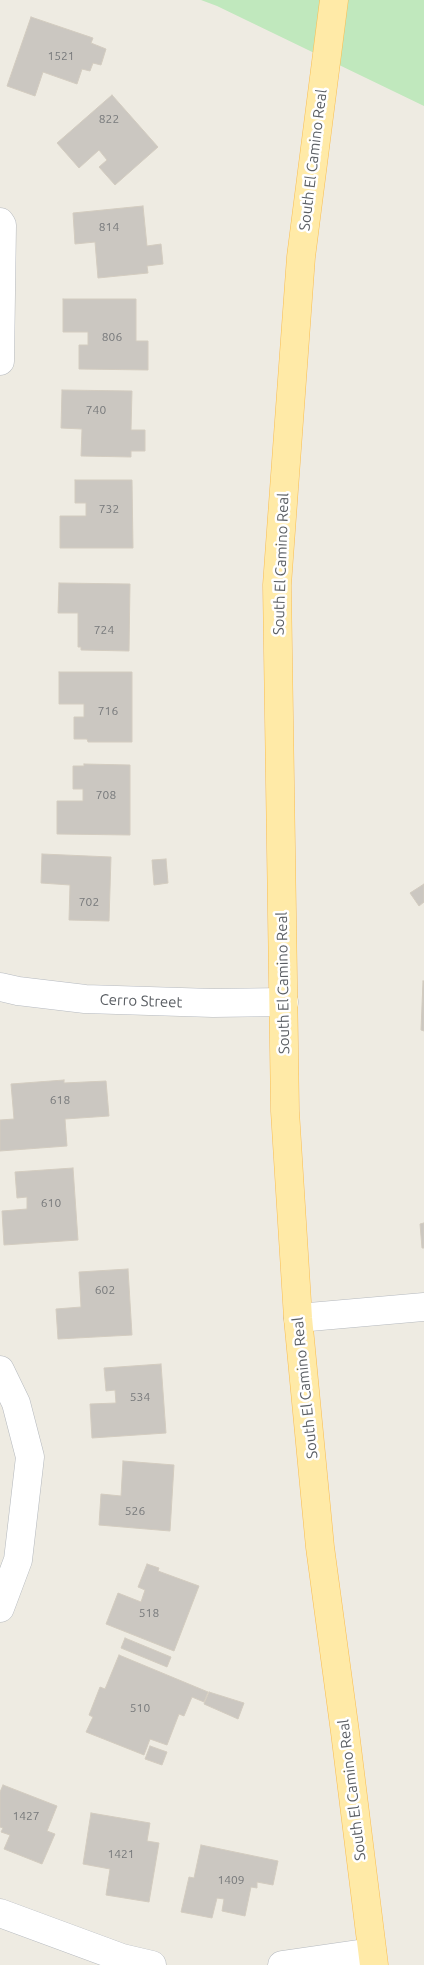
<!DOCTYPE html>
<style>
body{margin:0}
canvas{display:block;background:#eeebe2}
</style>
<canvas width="424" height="1965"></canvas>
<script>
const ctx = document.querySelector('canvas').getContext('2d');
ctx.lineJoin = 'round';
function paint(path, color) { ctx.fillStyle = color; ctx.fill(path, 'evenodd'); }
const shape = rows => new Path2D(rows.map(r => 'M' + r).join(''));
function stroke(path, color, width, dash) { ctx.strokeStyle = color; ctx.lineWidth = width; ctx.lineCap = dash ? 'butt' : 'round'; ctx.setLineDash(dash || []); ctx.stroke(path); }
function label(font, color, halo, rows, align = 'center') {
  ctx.font = font + ' Ubuntu,sans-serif'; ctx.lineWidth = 5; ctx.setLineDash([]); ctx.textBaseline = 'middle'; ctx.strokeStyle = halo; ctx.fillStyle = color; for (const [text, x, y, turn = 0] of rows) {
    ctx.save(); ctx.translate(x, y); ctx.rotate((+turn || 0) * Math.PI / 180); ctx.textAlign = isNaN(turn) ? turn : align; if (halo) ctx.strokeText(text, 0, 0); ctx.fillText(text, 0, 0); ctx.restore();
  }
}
const green = shape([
 [201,0,424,0,424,106,217,6]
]);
const building = shape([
 [31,17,93,38,91,43,106,49,101,65,93,63,90,71,82,69,77,84,43,72,35,96,7,86,31,17],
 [112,95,158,147,115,185,99,167,107,160,99,150,79,168,57,143,112,95],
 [143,206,147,246,161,244,163,264,147,266,148,273,98,278,95,242,75,244,73,213,143,206],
 [63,299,136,299,136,341,148,341,148,370,79,369,79,345,88,345,88,332,63,332,63,299],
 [62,390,132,391,131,430,145,430,145,451,131,451,131,457,81,456,82,429,61,428,62,390],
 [75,480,132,480,133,548,60,548,60,516,86,516,86,503,75,503,75,480],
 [59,583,130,584,129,651,81,650,81,647,78,647,78,613,58,613,59,583],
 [59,672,132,672,132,742,88,742,87,739,74,739,74,717,84,717,84,704,59,704,59,672],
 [84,764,130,765,130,835,57,834,57,801,83,801,83,789,73,789,73,766,84,766,84,764],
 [42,854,111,857,109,921,69,920,70,885,41,883,42,854],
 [166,859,168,883,154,885,152,860,166,859],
 [424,884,424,902,419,906,410,893,424,884],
 [423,981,424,981,424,1031,421,1030,423,981],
 [64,1080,64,1083,106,1081,109,1116,65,1119,67,1146,0,1151,0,1120,14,1119,11,1084,64,1080],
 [73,1168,78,1240,4,1245,2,1211,27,1209,27,1197,17,1198,15,1172,73,1168],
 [424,1223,424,1248,422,1248,420,1224,424,1223],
 [128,1269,132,1335,58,1339,56,1309,81,1307,79,1272,128,1269],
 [161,1364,166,1433,92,1438,90,1404,116,1403,115,1390,106,1391,104,1368,161,1364],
 [123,1461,174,1465,170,1531,99,1525,101,1494,121,1496,123,1461],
 [147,1564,159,1568,158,1571,199,1586,174,1651,106,1624,118,1593,141,1602,145,1590,138,1587,147,1564],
 [125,1638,171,1657,167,1667,121,1648,125,1638],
 [119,1655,208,1692,204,1702,192,1697,184,1716,179,1714,167,1745,150,1739,144,1755,86,1732,93,1717,89,1715,100,1687,105,1689,119,1655],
 [209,1692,244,1703,238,1719,204,1704,209,1692],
 [150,1746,167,1752,162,1765,145,1759,150,1746],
 [3,1785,57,1806,47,1831,55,1834,42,1864,4,1849,10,1835,1,1832,3,1828,0,1827,0,1792,3,1785],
 [91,1813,150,1823,147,1841,159,1843,149,1902,106,1895,110,1869,83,1864,91,1813],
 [201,1845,278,1861,273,1885,257,1882,257,1888,251,1887,245,1916,222,1911,224,1899,217,1898,212,1918,181,1912,189,1877,194,1878,201,1845]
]);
const street = shape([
 [0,222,2,225,0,361],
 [298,1318,424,1307],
 [0,1370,16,1403,30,1457,18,1560,0,1608],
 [0,1913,122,1958,152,1965],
 [282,1965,372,1952]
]);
const secondary = shape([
 [0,987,18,991,85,999,213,1003,284,1002]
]);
const primary = shape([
 [334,0,301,257,277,585,285,1111,298,1318,320,1547,345,1732,374,1965]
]);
const numberNames = [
 ["1521",61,56],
 ["822",109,119],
 ["814",109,227],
 ["806",112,337],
 ["740",96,410],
 ["732",109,509],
 ["724",104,630],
 ["716",108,711],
 ["708",106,795],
 ["702",89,902],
 ["618",60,1100],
 ["610",51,1203],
 ["602",105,1290],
 ["534",140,1397],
 ["526",135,1511],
 ["518",149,1613],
 ["510",140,1708],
 ["1427",26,1816],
 ["1421",121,1854],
 ["1409",231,1880]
];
const streetNames = [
 ["South El Camino Real",313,160,-83],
 ["South El Camino Real",281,564,-88],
 ["South El Camino Real",283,983,-91],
 ["Cerro Street",141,1001,2],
 ["South El Camino Real",305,1388,-96],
 ["South El Camino Real",352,1790,-97]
];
paint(green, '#c0e8bd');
paint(building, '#cbc7c1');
stroke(building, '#d3ccc0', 1);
stroke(street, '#b5b9be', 29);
stroke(secondary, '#b6bac0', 29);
stroke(primary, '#f9bd51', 29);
stroke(street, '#fff', 28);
stroke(secondary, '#fff', 28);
stroke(primary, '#ffeaa7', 28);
label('12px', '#77797b', null, numberNames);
label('15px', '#5b5f64', '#fff', streetNames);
</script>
